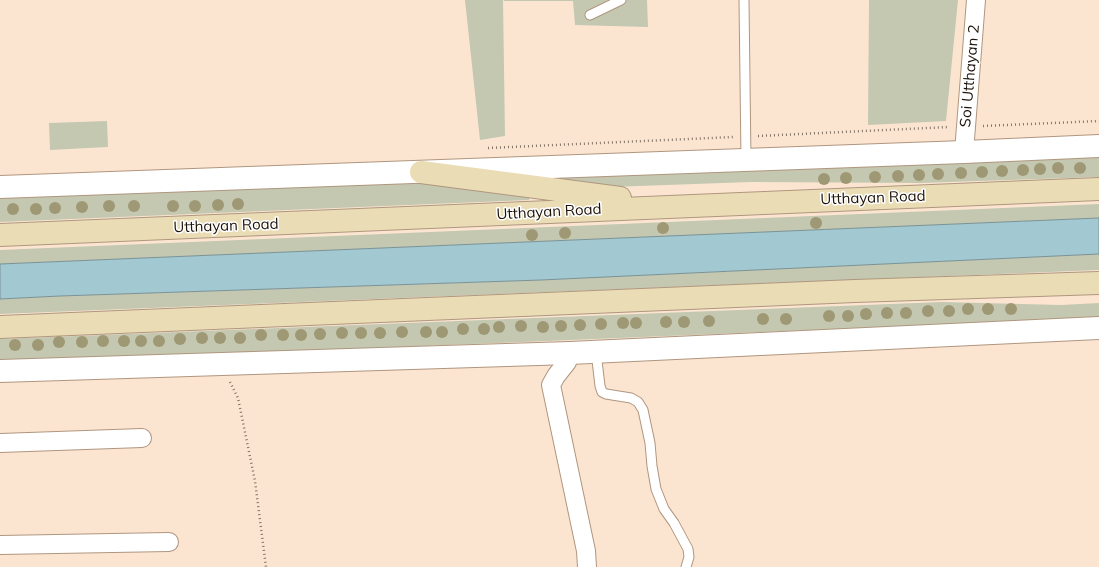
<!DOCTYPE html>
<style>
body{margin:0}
canvas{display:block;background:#fbe5d1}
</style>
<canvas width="1099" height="567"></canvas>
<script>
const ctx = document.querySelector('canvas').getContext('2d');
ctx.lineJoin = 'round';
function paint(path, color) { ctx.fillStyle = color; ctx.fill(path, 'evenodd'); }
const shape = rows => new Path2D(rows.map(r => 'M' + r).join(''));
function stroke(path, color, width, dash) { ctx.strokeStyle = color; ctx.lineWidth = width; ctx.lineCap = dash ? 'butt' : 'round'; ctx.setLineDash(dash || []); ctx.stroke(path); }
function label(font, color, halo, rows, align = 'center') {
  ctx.font = font + ' Mulish,sans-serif'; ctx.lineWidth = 3; ctx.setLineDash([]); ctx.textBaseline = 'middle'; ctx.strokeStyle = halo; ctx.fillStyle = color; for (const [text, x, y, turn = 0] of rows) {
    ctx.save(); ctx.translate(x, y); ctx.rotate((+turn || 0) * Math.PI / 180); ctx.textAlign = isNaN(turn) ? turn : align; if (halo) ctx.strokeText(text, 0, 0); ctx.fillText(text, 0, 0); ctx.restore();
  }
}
const green = shape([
 [465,0,503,0,505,136,480,140],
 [504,0,647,0,648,27,575,25,573,1,504,1],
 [869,0,958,0,946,121,868,125],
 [107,121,108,147,50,150,49,123],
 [1099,154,1099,177,920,183,751,182,610,187,533,178],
 [419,183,531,193,529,200,0,222,0,197],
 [1099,204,1099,218,0,264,0,250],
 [1099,254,1099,270,0,314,0,299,60,296,541,280],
 [942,302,1061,305,1099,303,1099,318,547,341,0,363,0,339]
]);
const water = shape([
 [1099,218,1099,254,541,280,60,296,0,299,0,264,1099,218]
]);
const path = shape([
 [983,126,1099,121],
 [758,136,949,127],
 [488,148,733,137],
 [230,382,238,398,255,481,266,567]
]);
const service = shape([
 [744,0,746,160],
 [590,15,621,0],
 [596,352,600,386,602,392,606,394,631,398,638,402,643,410,650,443,652,466,656,489,664,509,674,523,688,549,689,557,686,567]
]);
const minor = shape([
 [964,152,976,0],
 [570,353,567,362,556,376,551,385,586,551,587,567],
 [0,443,142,438],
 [0,545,169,542]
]);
const tertiary = shape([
 [0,187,964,152,1099,146],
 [0,371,570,353,1099,328]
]);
const secondary = shape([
 [421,172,620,198],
 [0,235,1099,189],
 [0,327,855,291,1099,283]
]);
const trees = [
 [1058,168],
 [1080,168],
 [1040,169],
 [1023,170],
 [1002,171],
 [982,172],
 [961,173],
 [938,174],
 [919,175],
 [898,176],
 [875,177],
 [846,178],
 [824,179],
 [238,204],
 [218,205],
 [109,206],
 [134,206],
 [173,206],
 [195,206],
 [82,207],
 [55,208],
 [13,209],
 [36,209],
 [816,223],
 [663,228],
 [565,233],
 [532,235],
 [968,309],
 [988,309],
 [1011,309],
 [928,311],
 [949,311],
 [887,313],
 [906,313],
 [866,314],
 [829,316],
 [848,316],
 [763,319],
 [786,319],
 [709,321],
 [666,322],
 [684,322],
 [623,323],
 [636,323],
 [601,324],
 [580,325],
 [521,326],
 [561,326],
 [499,327],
 [543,327],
 [463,329],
 [484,329],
 [402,332],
 [426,332],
 [442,332],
 [342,333],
 [361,333],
 [380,333],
 [320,334],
 [261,335],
 [283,335],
 [301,335],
 [202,338],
 [220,338],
 [240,338],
 [180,339],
 [103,341],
 [124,341],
 [141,341],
 [159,341],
 [59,342],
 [82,342],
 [15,345],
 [38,345]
];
const streetNames = [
 ["Soi Utthayan 2",970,76,-85],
 ["Utthayan Road",873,198,-2],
 ["Utthayan Road",549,212,-3],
 ["Utthayan Road",226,226,-2]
];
paint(green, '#c4c8b0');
paint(water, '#a2c8d2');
stroke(water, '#7a9296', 1);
stroke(service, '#b0967f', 11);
stroke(minor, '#b0967f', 20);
stroke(tertiary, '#b0967f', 24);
stroke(secondary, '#b0967f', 24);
stroke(path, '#847567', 2.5, [1, 3]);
stroke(service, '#fff', 9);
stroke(minor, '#fff', 18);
stroke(tertiary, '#fff', 22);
stroke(secondary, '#eaddb5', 22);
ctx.fillStyle = '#9f9874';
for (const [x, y] of trees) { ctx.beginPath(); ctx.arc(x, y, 6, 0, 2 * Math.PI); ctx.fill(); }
label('15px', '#1d130b', '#fff', streetNames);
</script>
